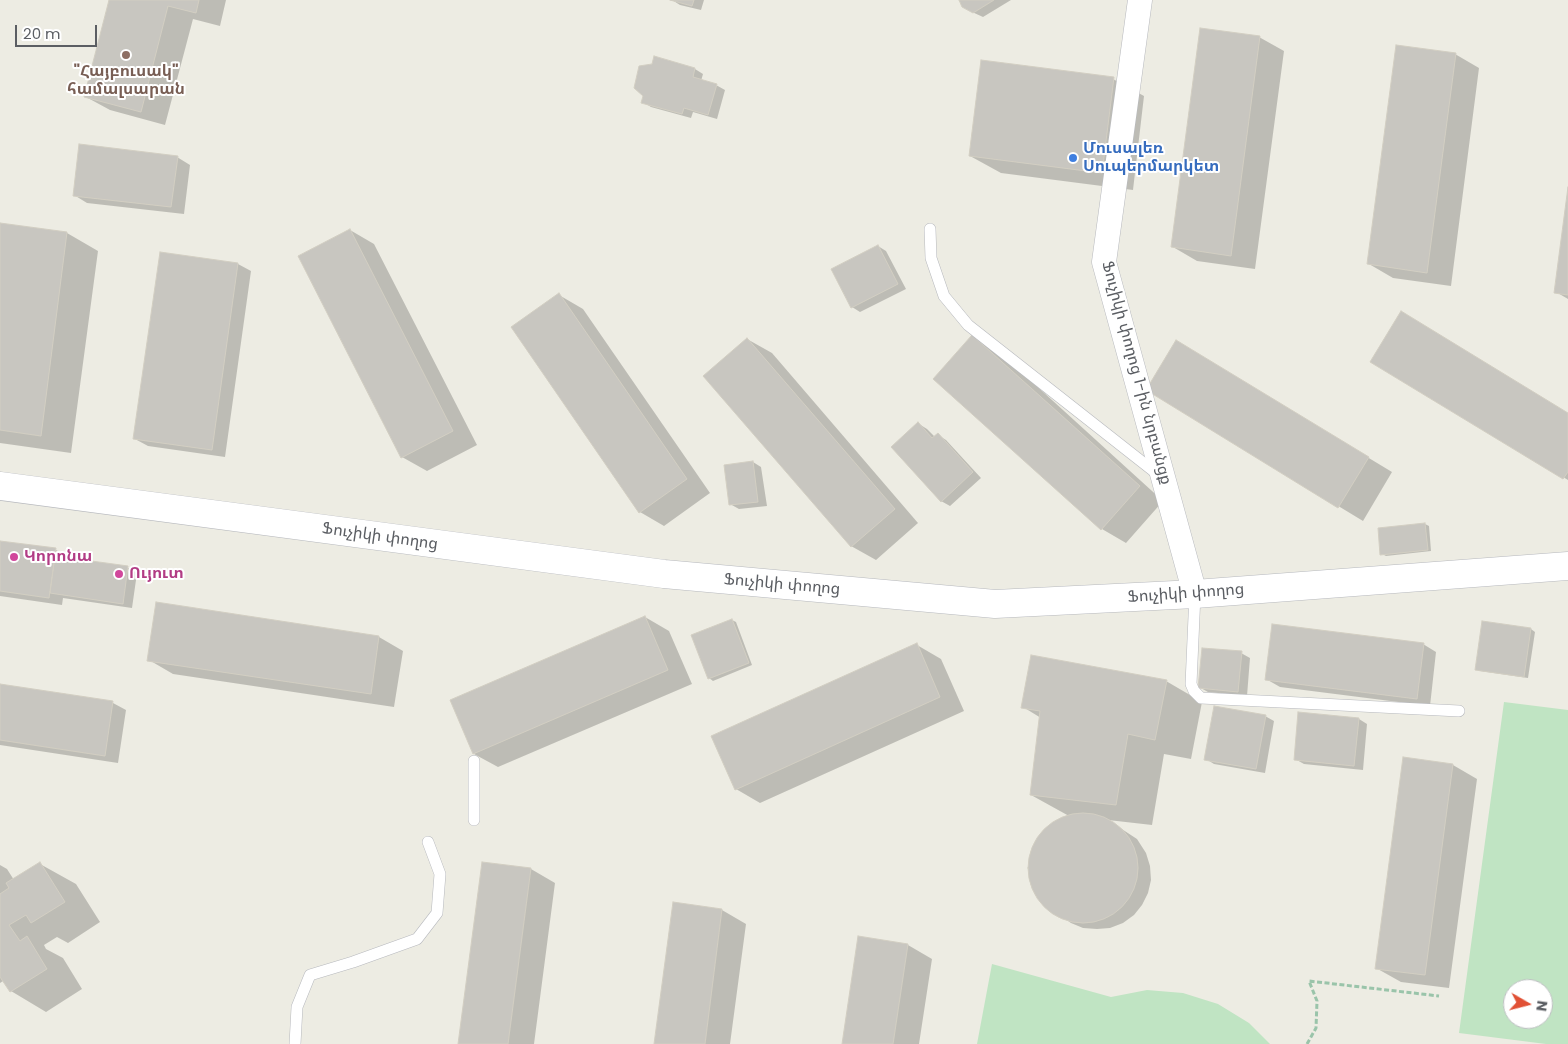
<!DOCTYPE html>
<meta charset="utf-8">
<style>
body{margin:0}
#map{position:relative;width:1568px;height:1044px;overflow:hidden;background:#edece3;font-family:Poppins,sans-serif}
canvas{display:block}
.north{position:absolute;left:1503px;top:979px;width:50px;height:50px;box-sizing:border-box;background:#fff;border:1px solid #bdbfc1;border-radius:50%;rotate:98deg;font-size:14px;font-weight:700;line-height:20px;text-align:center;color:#5b5e63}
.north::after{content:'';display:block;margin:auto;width:18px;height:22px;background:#e15135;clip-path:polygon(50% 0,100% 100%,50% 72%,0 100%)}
.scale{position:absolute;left:15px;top:25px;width:82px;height:22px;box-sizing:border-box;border:2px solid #5b5e63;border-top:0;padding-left:6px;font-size:15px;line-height:18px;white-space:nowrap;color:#5b5e63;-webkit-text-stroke:4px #fff;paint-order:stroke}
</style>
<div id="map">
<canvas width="1568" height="1044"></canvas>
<div class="north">N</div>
<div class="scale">20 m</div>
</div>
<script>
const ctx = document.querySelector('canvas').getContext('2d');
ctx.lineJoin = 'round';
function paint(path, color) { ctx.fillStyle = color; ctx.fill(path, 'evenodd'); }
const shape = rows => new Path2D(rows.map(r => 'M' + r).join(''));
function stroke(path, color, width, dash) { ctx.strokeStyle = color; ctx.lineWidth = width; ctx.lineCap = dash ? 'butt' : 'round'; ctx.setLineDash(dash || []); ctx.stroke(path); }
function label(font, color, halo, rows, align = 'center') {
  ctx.font = font + ' Poppins,"Noto Sans Armenian",sans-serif'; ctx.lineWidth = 4; ctx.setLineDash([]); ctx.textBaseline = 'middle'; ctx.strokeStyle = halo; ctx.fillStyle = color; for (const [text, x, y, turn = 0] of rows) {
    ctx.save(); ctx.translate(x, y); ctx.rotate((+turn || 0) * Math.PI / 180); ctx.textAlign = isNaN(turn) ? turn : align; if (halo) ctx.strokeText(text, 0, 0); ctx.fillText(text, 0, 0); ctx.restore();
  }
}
const green = shape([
 [1504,702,1568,710,1568,1044,1546,1044,1459,1033],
 [1513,989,1543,989,1543,1019,1513,1019],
 [992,964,1111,997,1147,990,1183,993,1218,1004,1249,1023,1270,1044,977,1044]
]);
const shadow = shape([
 [111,0,226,0,220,26,193,19,165,125,110,110,86,97],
 [672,0,704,0,701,10,680,5],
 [960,0,1011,0,983,17,972,12],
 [1259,37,1284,51,1255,269,1197,261,1173,247],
 [1455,54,1479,68,1451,286,1393,278,1369,264],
 [695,69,703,74,701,81,716,85,725,90,717,119,693,112,691,118,651,107,643,102],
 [1113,79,1144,96,1133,190,1001,173,970,156],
 [177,157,190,165,184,214,87,203,74,195],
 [1568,196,1568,299,1556,292],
 [0,224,67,233,98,251,71,453,0,443],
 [350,230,374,244,477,445,427,471,402,457],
 [878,246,886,251,906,289,860,312,852,307],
 [238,264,251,271,225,457,148,446,135,439],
 [559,295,583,309,710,493,664,526,640,512],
 [973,336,997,350,1163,501,1126,543,1102,529],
 [747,339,772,353,918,523,876,560,851,546],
 [1200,356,1392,472,1363,521,1147,390],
 [1372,361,1568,414,1568,480],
 [919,424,927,429,935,437,938,435,946,440,981,478,950,506,941,501],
 [753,462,761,467,767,506,739,509,730,504],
 [1425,524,1429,526,1431,551,1386,556,1382,554],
 [0,542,56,550,69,557,68,559,128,568,137,573,132,608,63,598,62,605,0,596],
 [645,617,669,631,692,684,498,767,474,754],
 [732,620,736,622,752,665,713,681,709,678],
 [1483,622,1531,629,1535,632,1528,678,1480,671,1476,669],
 [379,637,403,651,394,707,173,674,149,660],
 [1423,644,1436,652,1430,706,1280,687,1266,679],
 [917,645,941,659,964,711,760,803,736,789],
 [1241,653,1250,658,1247,696,1208,692,1199,687],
 [1166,681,1202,702,1191,759,1164,754,1152,825,1108,820,1137,839,1146,853,1150,866,1151,880,1148,893,1142,905,1134,915,1123,923,1110,928,1097,929,1083,928,1071,923,1046,906,1036,893,1030,877,1030,859,1035,843,1046,829,1060,819,1069,816,1031,795,1041,718,1023,707],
 [0,686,113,703,126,710,118,763,0,745],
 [1265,716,1274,721,1265,773,1214,764,1206,759],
 [1359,719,1367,724,1363,770,1304,764,1295,759],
 [1453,765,1477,779,1449,988,1401,982,1376,968],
 [483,863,531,869,555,883,534,1044,459,1044],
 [40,864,76,884,100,922,68,943,57,937,44,945,46,949,63,958,82,989,46,1012,11,991,3,981,0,983,0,865,7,869,14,880],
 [722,910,746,924,730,1044,655,1044],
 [908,945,932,959,919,1044,843,1044]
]);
const building = shape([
 [109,0,199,0,196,13,168,6,141,112,84,97,109,0],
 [670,0,694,0,692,6,670,0],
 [959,0,994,0,973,13,962,7,959,0],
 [1200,28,1260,36,1231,256,1171,247,1200,28],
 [1396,45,1456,53,1427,273,1367,264,1396,45],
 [654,56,695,68,693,77,717,84,708,115,684,108,682,114,641,103,643,96,634,88,639,66,652,64,654,56],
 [981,60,1114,77,1102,173,969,156,981,60],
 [79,144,178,156,171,207,73,196,79,144],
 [1568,187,1568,295,1554,293,1568,187],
 [0,223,67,232,41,436,0,430,0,223],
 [350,229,453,431,401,458,298,256,350,229],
 [878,245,898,284,851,308,831,269,878,245],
 [160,252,238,263,212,450,133,439,160,252],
 [559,293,687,479,639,513,511,327,559,293],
 [1401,311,1568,413,1568,472,1563,479,1370,362,1401,311],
 [972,335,1140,486,1101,530,933,379,972,335],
 [747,338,895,509,851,547,703,376,747,338],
 [1176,340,1369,457,1338,508,1146,390,1176,340],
 [918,422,932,438,938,433,973,472,941,502,891,447,918,422],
 [753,461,758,502,729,505,724,465,753,461],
 [1425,523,1428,550,1380,555,1378,528,1425,523],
 [0,541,56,548,49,598,0,591,0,541],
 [55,556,128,566,123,604,50,593,55,556],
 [156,602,379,636,371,694,147,661,156,602],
 [645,616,668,670,473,754,450,700,645,616],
 [732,619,749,663,708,679,691,635,732,619],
 [1482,621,1531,628,1524,677,1475,670,1482,621],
 [1272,624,1424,643,1417,699,1265,680,1272,624],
 [917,643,940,697,735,790,711,736,917,643],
 [1202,648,1242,651,1238,692,1198,688,1202,648],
 [1031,655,1167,680,1155,740,1128,734,1116,805,1030,795,1040,711,1021,708,1031,655],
 [0,684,113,701,105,756,0,740,0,684],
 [1214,706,1266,715,1256,769,1204,760,1214,706],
 [1298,712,1359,718,1354,766,1294,760,1298,712],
 [1403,757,1453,764,1425,975,1375,969,1403,757],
 '1028 868a55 55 0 1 1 110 0a55 55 0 1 1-110 0Z',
 [40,862,65,902,31,923,26,915,9,925,20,941,27,936,47,969,10,992,0,977,0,894,9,888,6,883,40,862],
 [482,862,531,868,508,1044,458,1044,482,862],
 [673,902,722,909,705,1044,654,1044,673,902],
 [858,936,908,944,893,1044,842,1044,858,936]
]);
const path = shape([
 [1307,1044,1316,1028,1317,1001,1309,981,1439,996]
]);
const service = shape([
 [930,229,931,258,944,296,968,325,1160,476],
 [1195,594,1191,684,1194,691,1201,698,1459,711],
 [474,820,474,761],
 [295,1044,297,1007,310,975,353,962,417,939,437,913,440,874,428,842]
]);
const minor = shape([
 [1140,0,1104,262,1195,594]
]);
const tertiary = shape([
 [0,486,664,574,995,604,1195,594,1568,566]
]);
const markers = [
 [126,55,5,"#8d6e63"],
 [1073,158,5,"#3f7fe0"],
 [14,557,5,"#d1479c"],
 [119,574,5,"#d1479c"]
];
const educationNames = [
 ["\"Հայբուսակ\"",126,72],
 ["համալսարան",126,90]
];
const shopNames = [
 ["Մուսալեռ",1083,149],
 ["Սուպերմարկետ",1083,167]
];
const streetNames = [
 ["Ֆուչիկի փողոց 1-ին նրբանցք",1136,373,75],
 ["Ֆուչիկի փողոց",380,537,8],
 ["Ֆուչիկի փողոց",782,585,5],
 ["Ֆուչիկի փողոց",1186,594,-4]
];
const hotelNames = [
 ["Կորոնա",24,557],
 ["Ույուտ",129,574]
];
paint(green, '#c0e4c3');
paint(shadow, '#0003');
paint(building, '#c8c6c0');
stroke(building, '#d2cec2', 1);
stroke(service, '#b6b8bd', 12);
stroke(minor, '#b6b8bd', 25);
stroke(tertiary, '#b6b8bd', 29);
stroke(path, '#9ac4aa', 3, [5, 2.5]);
stroke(service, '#fff', 11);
stroke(minor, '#fff', 24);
stroke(tertiary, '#fff', 28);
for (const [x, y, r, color] of markers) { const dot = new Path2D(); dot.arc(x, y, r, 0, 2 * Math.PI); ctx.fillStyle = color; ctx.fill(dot); stroke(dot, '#fff', 2); }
label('bold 16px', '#785e54', '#fff', educationNames);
label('bold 16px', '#366cbe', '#fff', shopNames, 'left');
label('16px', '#5b5e63', '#fff', streetNames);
label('bold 16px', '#b23c85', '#fff', hotelNames, 'left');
</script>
